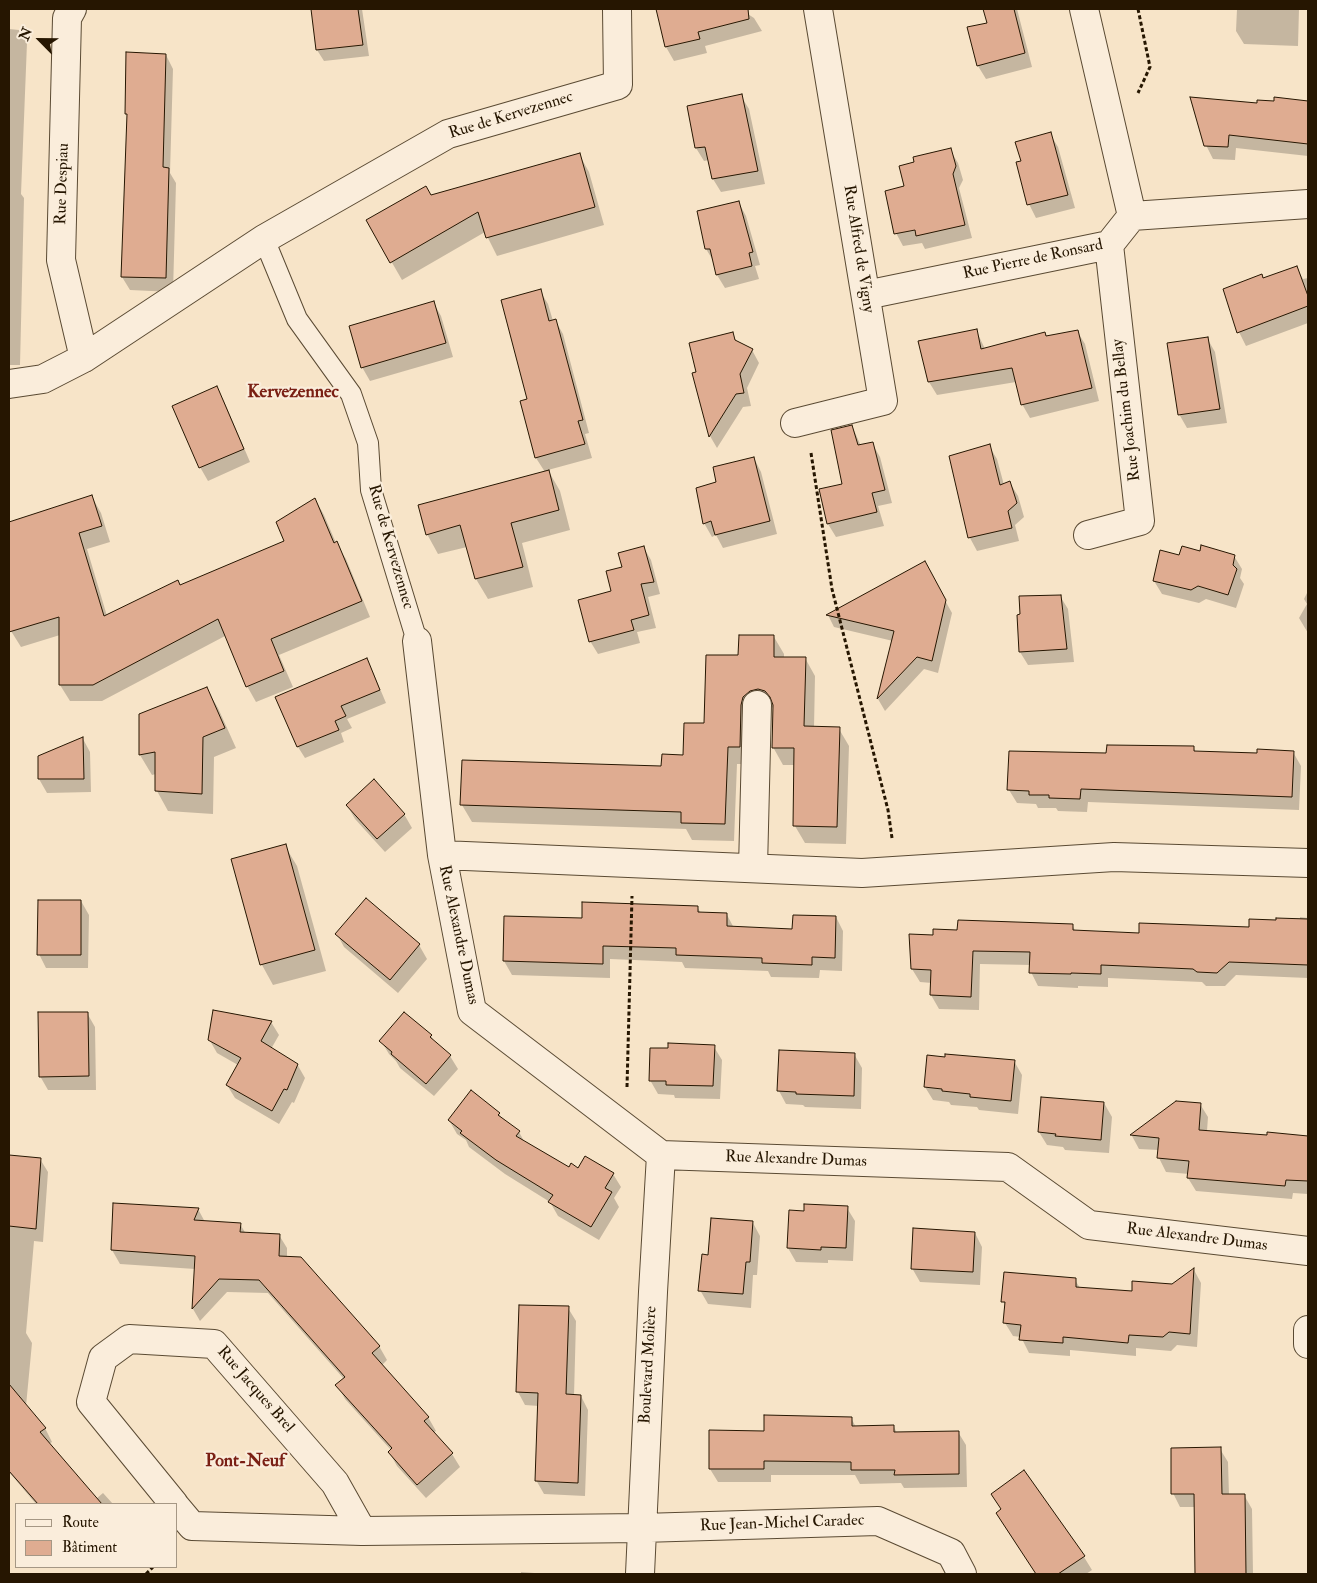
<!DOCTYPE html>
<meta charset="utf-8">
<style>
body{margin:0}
#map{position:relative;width:1317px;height:1583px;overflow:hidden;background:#f7e4c8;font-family:"IM FELL Double Pica",serif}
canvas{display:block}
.frame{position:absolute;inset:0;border:10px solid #261601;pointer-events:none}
.legend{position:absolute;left:15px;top:1503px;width:162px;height:65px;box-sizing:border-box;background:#faeddb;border:1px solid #a59784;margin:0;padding:6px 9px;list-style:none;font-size:15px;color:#261601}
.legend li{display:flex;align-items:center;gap:10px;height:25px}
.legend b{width:25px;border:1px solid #a59784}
.north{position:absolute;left:15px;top:15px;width:50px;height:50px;-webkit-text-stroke:4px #faeddb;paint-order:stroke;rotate:293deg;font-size:14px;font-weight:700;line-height:20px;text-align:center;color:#261601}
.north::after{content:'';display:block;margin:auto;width:18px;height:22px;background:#261601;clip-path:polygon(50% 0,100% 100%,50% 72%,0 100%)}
</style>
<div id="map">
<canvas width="1317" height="1583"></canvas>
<div class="frame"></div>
<ul class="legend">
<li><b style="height:6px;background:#faeddb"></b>Route</li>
<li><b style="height:14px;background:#dfac91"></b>Bâtiment</li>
</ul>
<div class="north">N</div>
</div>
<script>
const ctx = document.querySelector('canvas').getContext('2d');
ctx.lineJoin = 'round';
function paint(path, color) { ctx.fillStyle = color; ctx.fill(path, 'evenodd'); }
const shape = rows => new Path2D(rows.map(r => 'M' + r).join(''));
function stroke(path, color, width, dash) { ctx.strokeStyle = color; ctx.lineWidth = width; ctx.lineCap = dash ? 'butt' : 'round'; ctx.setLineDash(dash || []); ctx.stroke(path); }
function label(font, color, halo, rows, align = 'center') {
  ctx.font = font + ' "IM FELL Double Pica",serif'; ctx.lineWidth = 4.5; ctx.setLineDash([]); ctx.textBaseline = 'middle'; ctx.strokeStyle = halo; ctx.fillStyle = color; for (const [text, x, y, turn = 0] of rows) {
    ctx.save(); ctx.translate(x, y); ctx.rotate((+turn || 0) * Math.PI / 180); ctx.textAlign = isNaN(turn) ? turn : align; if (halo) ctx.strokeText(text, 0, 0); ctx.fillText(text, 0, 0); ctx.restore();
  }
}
const shadow = shape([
 [312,9,362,9,369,56,324,61,317,50],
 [670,9,740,9,754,18,762,31,705,46,707,53,674,61,666,47,658,12],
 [985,9,1017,9,1032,67,986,79,978,66,968,28,989,24],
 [1237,9,1299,9,1298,46,1244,44,1236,31],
 [9,29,19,30,27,43,21,194,24,198,20,365,9,365],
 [166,55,173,69,170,173,176,183,173,292,130,290,122,277,128,117,126,113],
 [741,96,749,109,765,184,721,192,713,179,709,160,704,161,696,148],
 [1275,98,1308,102,1308,156,1236,148,1235,160,1213,159,1206,145,1258,104,1275,102],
 [1050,134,1058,147,1075,208,1036,218,1029,204,1023,162],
 [950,150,958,163,963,180,959,188,972,238,925,249,922,243,903,246,896,233,906,187],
 [579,154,589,172,604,225,497,256,485,232,402,280,368,221,431,197],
 [739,203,746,216,760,265,755,266,759,279,725,288,717,275,714,262,706,249],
 [1297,268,1303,279,1308,278,1308,323,1246,346,1239,332,1263,280],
 [540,291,548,304,553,321,555,320,563,334,589,433,585,434,592,458,548,470,560,491,570,530,522,543,533,587,488,599,476,579,467,547,438,554,427,534,545,472,536,458,528,400],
 [433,302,441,316,453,357,370,381,362,367],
 [976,330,985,349,1077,331,1085,344,1099,401,1030,418,1022,404,1016,382,937,395,929,382],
 [732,334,737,342,752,350,759,363,747,388,751,406,743,407,717,448,710,436,694,374,697,373],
 [1207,338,1215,352,1227,423,1187,428,1179,414],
 [216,388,224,401,250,462,208,481,200,467],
 [852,426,861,446,872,443,880,457,892,503,878,506,884,526,836,537,828,524,843,485],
 [989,446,997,459,1004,485,1010,483,1018,496,1024,517,1015,525,1019,541,977,551,970,538,950,456],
 [754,458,761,472,777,534,723,548,716,535,712,537,704,523,718,483],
 [92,497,101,513,110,542,87,549,107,616,285,541,315,499,324,515,336,543,346,559,370,617,279,655,293,687,256,702,247,686,225,636,102,701,70,701,60,685,60,635,21,647,11,631,9,622,9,524],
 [644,548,651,560,660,594,648,597,656,628,637,632,640,643,598,654,590,641,623,568],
 [1201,553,1234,556,1242,569,1240,578,1244,584,1236,608,1206,599,1199,603,1162,594,1154,581,1180,557],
 [931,575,952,613,938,673,924,669,885,711,878,699,893,641,834,627,828,615],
 [1308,591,1308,633,1299,618,1307,604,1304,599],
 [1060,596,1068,609,1074,662,1028,665,1020,652],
 [774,637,784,654,784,658,805,658,815,676,814,728,839,729,849,746,846,844,805,843,795,826,795,765,783,765,773,747,774,708,768,706,750,764,737,764,734,841,692,840,686,829,472,822,462,805,662,767,684,756,705,725,739,657],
 [367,660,373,672,386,703,347,719,352,728,341,733,344,742,305,758,298,747],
 [206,688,218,708,236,748,214,757,213,814,168,811,157,791,156,774,152,775,140,755],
 [83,739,90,752,91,792,47,793,39,779,39,757],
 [1193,747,1196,752,1258,754,1293,752,1301,766,1299,810,1088,802,1087,812,1058,811,1056,808,1038,808,1036,804,1017,803,1009,790,1108,755],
 [347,805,404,814,412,828,385,852,355,819],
 [285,846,297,866,326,971,273,985,262,965,233,860],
 [81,901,89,915,88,968,46,968,39,954],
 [697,907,701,913,727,915,734,928,793,930,836,917,843,931,842,971,820,970,819,978,771,977,768,971,685,968,682,962,610,959,610,978,512,975,504,961,583,920],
 [1300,917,1308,918,1308,978,1236,975,1225,986,1206,986,1202,982,1108,978,1108,987,1078,986,1078,988,1038,986,1031,972,1031,965,980,964,979,1010,939,1009,931,995,932,983,920,982,912,969,934,936,958,931,1072,925,1076,932,1140,934,1250,928,1300,920],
 [337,934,419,945,427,959,398,993,344,947],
 [87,1013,95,1027,96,1090,48,1090,40,1076],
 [271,1022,279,1035,271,1049,297,1064,305,1078,294,1103,292,1102,279,1124,235,1098,227,1085,238,1065,217,1053,209,1039],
 [431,1036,435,1043,450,1056,458,1069,434,1096,400,1068,396,1061,389,1054,381,1041],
 [714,1047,722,1060,720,1099,675,1098,674,1095,658,1094,650,1080],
 [854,1054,862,1068,861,1109,805,1107,803,1105,786,1104,779,1091],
 [1014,1061,1022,1075,1018,1114,979,1110,977,1107,951,1105,949,1102,933,1100,925,1087],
 [1176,1102,1200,1104,1208,1117,1207,1131,1268,1136,1268,1133,1308,1137,1308,1194,1293,1193,1292,1199,1196,1191,1188,1178,1189,1174,1166,1172,1159,1158,1159,1150,1139,1149,1132,1136],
 [1104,1103,1112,1117,1109,1153,1065,1150,1063,1147,1047,1145,1039,1132],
 [499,1114,503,1120,519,1132,525,1143,570,1168,613,1174,621,1187,614,1198,619,1207,599,1240,558,1216,550,1202,505,1174,469,1147,466,1140,457,1134,449,1120],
 [9,1157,40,1159,48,1172,43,1242,34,1241,26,1333,32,1343,26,1406,45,1428,52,1442,49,1444,96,1499,103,1493,113,1504,36,1504,9,1472],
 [847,1208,855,1221,853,1261,828,1260,828,1263,796,1262,788,1248,790,1211,805,1212],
 [198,1209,205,1222,240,1224,246,1234,279,1235,287,1248,287,1258,379,1346,387,1360,382,1365,428,1417,436,1431,433,1433,452,1454,460,1467,426,1498,397,1466,389,1452,391,1450,345,1399,337,1385,344,1379,268,1293,227,1292,200,1321,193,1309,195,1269,120,1264,112,1250],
 [753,1223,760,1236,757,1275,753,1275,751,1308,708,1304,700,1290,710,1256],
 [975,1233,982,1247,980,1285,920,1282,912,1268],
 [1194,1270,1201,1283,1197,1347,1177,1345,1171,1351,1136,1348,1136,1356,1070,1350,1070,1356,1029,1353,1021,1337,1013,1336,1005,1323,1006,1307,1003,1301,1075,1280,1080,1288,1133,1293,1172,1285],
 [568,1308,576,1321,574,1396,581,1396,588,1410,585,1496,544,1494,536,1480,539,1406,525,1405,518,1392],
 [851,1418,856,1427,894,1427,897,1433,958,1432,966,1445,967,1487,904,1488,901,1483,860,1484,855,1475,771,1475,771,1482,718,1482,710,1469,765,1432],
 [1220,1449,1228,1462,1229,1495,1244,1495,1252,1509,1253,1574,1196,1574,1196,1507,1180,1507,1173,1493],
 [1024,1472,1084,1557,1092,1570,1086,1574,1037,1574,1005,1527,997,1514,1002,1510],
 [521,1572,548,1574,521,1574]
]);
const building = shape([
 [311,9,358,9,363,45,316,50,311,9],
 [656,9,748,9,749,19,698,32,700,39,665,47,656,9],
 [983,9,1014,9,1025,53,977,66,967,27,987,23,983,9],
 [126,52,166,54,163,167,169,168,166,278,121,277,127,114,125,114,126,52],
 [742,94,758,171,712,179,705,147,695,148,687,106,742,94],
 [1190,97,1257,103,1257,100,1274,101,1274,97,1308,101,1308,144,1229,135,1228,147,1204,146,1190,97],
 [1051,132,1068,195,1027,205,1016,162,1021,161,1015,142,1051,132],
 [951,148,956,166,953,174,965,225,916,236,915,230,894,234,885,191,904,186,899,166,914,162,913,157,951,148],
 [580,153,595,207,486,238,478,212,390,263,366,220,426,186,431,195,580,153],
 [739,201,753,252,749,253,752,266,716,275,710,249,705,249,697,211,739,201],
 [1297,266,1308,296,1308,306,1237,333,1223,289,1262,274,1263,278,1297,266],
 [541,289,549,321,556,319,583,420,578,421,585,444,535,458,520,401,527,399,501,300,541,289],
 [434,301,446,343,361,368,349,326,434,301],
 [977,329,981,349,1045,332,1046,336,1078,330,1092,388,1021,405,1012,368,928,382,918,341,977,329],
 [733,332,735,340,753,349,740,374,744,393,736,394,709,437,692,373,696,372,689,343,733,332],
 [1208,337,1220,409,1178,415,1167,343,1208,337],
 [217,386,244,449,199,468,172,406,217,386],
 [852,425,858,445,873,442,885,490,872,493,877,512,827,524,819,489,842,484,831,430,852,425],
 [990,444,1000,485,1010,481,1017,503,1008,511,1012,528,968,538,949,456,990,444],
 [754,457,770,521,715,535,711,521,703,524,696,488,716,482,713,467,754,457],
 [549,470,559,510,511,523,523,567,475,579,460,525,426,535,418,505,549,470],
 [92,495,102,526,79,533,104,616,178,580,180,585,284,541,276,522,315,498,334,543,337,541,362,601,271,639,284,671,246,687,218,619,93,685,59,685,59,617,9,632,9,522,92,495],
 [1201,545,1235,555,1233,565,1237,569,1228,595,1198,586,1191,590,1153,581,1160,550,1179,555,1182,546,1200,551,1201,545],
 [644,546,654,582,641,584,649,615,631,620,634,630,589,642,578,600,611,591,606,571,622,567,618,553,644,546],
 [925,561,946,600,932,661,917,657,877,699,894,631,826,615,925,561],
 [1061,595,1067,649,1019,652,1017,615,1020,614,1019,596,1061,595],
 [739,635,774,635,774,657,806,657,804,726,840,727,837,827,793,826,794,748,772,748,773,705,770,697,765,691,758,689,750,691,743,697,741,705,740,747,728,747,725,824,681,823,681,812,460,805,462,760,661,766,662,754,683,755,684,723,704,723,706,655,738,655,739,635],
 [367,658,380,690,341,706,346,716,335,721,339,730,297,747,275,697,367,658],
 [207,687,225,728,203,737,202,794,155,791,155,752,139,755,139,714,207,687],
 [83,737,84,779,38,779,38,756,83,737],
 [1107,745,1194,746,1194,751,1257,753,1257,749,1294,751,1292,797,1081,789,1080,799,1049,798,1049,795,1029,795,1029,791,1007,790,1009,751,1106,753,1107,745],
 [374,779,405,814,377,839,346,805,374,779],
 [286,844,315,950,260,965,231,859,286,844],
 [366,898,420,944,390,980,335,934,366,898],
 [38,900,81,900,81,955,37,955,38,900],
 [582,902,698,906,698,912,727,913,727,926,792,929,793,915,836,916,835,958,812,957,812,965,762,963,762,958,676,955,676,948,603,946,603,964,503,961,504,916,582,918,582,902],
 [1276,918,1308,919,1308,965,1229,962,1217,973,1197,972,1193,969,1101,965,1101,974,1071,973,1071,974,1029,973,1030,952,973,951,971,997,930,995,931,970,911,969,909,934,933,935,933,929,957,930,958,920,1073,924,1073,930,1139,933,1139,923,1249,927,1249,919,1276,920,1276,918],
 [213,1010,272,1021,261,1041,298,1064,287,1090,284,1089,272,1111,226,1085,241,1058,208,1040,213,1010],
 [38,1012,88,1012,89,1076,39,1077,38,1012],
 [404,1012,432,1035,430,1037,451,1055,426,1084,391,1054,392,1052,379,1041,404,1012],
 [668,1043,715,1045,713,1086,666,1085,666,1081,649,1081,650,1048,668,1048,668,1043],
 [779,1050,855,1053,854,1096,796,1094,796,1092,777,1091,779,1050],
 [945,1054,1015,1060,1011,1101,970,1097,970,1094,942,1091,942,1089,924,1087,927,1055,945,1057,945,1054],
 [471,1090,500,1113,498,1115,520,1131,516,1136,569,1167,571,1163,578,1168,585,1156,614,1173,605,1188,612,1192,591,1227,548,1202,553,1195,496,1160,460,1133,462,1131,448,1120,471,1090],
 [1041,1097,1104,1102,1101,1140,1055,1136,1056,1134,1038,1132,1041,1097],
 [1176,1101,1201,1103,1199,1130,1267,1135,1267,1132,1308,1136,1308,1181,1286,1180,1285,1186,1187,1178,1189,1161,1157,1158,1159,1138,1130,1135,1176,1101],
 [9,1155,41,1158,36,1229,9,1226,9,1155],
 [113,1203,199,1208,194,1220,241,1223,240,1232,280,1234,279,1256,301,1257,380,1346,372,1353,429,1417,424,1421,453,1453,417,1485,388,1452,392,1448,335,1385,345,1377,259,1280,219,1279,192,1309,195,1256,111,1250,113,1203],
 [804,1204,848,1206,846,1248,821,1247,821,1250,787,1248,789,1210,804,1211,804,1204],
 [711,1218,753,1221,750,1262,746,1262,743,1294,698,1291,702,1254,708,1255,711,1218],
 [913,1228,975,1232,973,1272,911,1269,913,1228],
 [1194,1268,1190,1334,1169,1332,1163,1337,1129,1335,1128,1343,1063,1337,1063,1343,1019,1340,1021,1325,1003,1323,1005,1302,1001,1302,1004,1272,1076,1278,1076,1287,1132,1291,1132,1281,1172,1284,1194,1268],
 [519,1305,569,1306,566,1394,581,1395,578,1483,535,1481,538,1393,516,1392,519,1305],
 [9,1384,46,1428,40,1432,102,1504,38,1504,9,1471,9,1384],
 [764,1415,852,1417,852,1426,894,1425,894,1432,959,1431,959,1474,894,1475,895,1470,851,1470,851,1462,764,1461,764,1469,709,1469,709,1430,764,1431,764,1415],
 [1221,1447,1222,1494,1245,1494,1246,1574,1195,1574,1194,1494,1171,1494,1171,1448,1221,1447],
 [1024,1470,1085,1556,1058,1574,1036,1574,996,1513,1001,1509,991,1494,1024,1470]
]);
const path = shape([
 [1138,9,1150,67,1138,93],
 [811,453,832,589,888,810,892,838],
 [627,1087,632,896],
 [146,1574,153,1567]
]);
const service = shape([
 [264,239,297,319,351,394,368,443,371,490,417,641]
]);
const minor = shape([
 [72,9,67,18,61,260,84,358],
 [1084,9,1132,216],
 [866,295,1109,245,1132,216,1308,204],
 [9,384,43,379,84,358,264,239,448,134,618,85,617,9],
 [795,423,883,401,818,9],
 [1088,535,1140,521,1109,245],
 [417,641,442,855],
 [1308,863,1114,857,862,873,442,855,472,1011,661,1155,1008,1167,1089,1225,1308,1251],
 [753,868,757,705],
 [1308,1330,1308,1344],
 [174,1504,91,1402,103,1358,129,1339,214,1344,335,1483,362,1531],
 [176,1507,192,1526,362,1531,642,1528,878,1521,951,1553,962,1574],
 [640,1574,653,1292,661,1155]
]);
const streetNames = [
 ["Rue de Kervezennec",511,116,-17],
 ["Rue Despiau",63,184,-88],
 ["Rue Alfred de Vigny",858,249,81],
 ["Rue Pierre de Ronsard",1033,260,-12],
 ["Rue Joachim du Bellay",1127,410,-97],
 ["Rue de Kervezennec",390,547,74],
 ["Rue Alexandre Dumas",458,935,78],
 ["Rue Alexandre Dumas",796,1160,2],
 ["Rue Alexandre Dumas",1197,1238,7],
 ["Boulevard Molière",649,1365,-87],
 ["Rue Jacques Brel",255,1390,49],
 ["Rue Jean-Michel Caradec",782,1524,-2]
];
const neighbourhoodNames = [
 ["Kervezennec",293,393],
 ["Pont-Neuf",245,1462]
];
paint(shadow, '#0003');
paint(building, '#dfac91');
stroke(building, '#261601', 1);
stroke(service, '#5a4a33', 22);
stroke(minor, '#5a4a33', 30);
stroke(path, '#261601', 3, [4, 2.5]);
stroke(service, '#faeddb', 20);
stroke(minor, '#faeddb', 28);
label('16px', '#261601', '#faeddb', streetNames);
label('bold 18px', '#7a1f14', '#faeddb', neighbourhoodNames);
</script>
